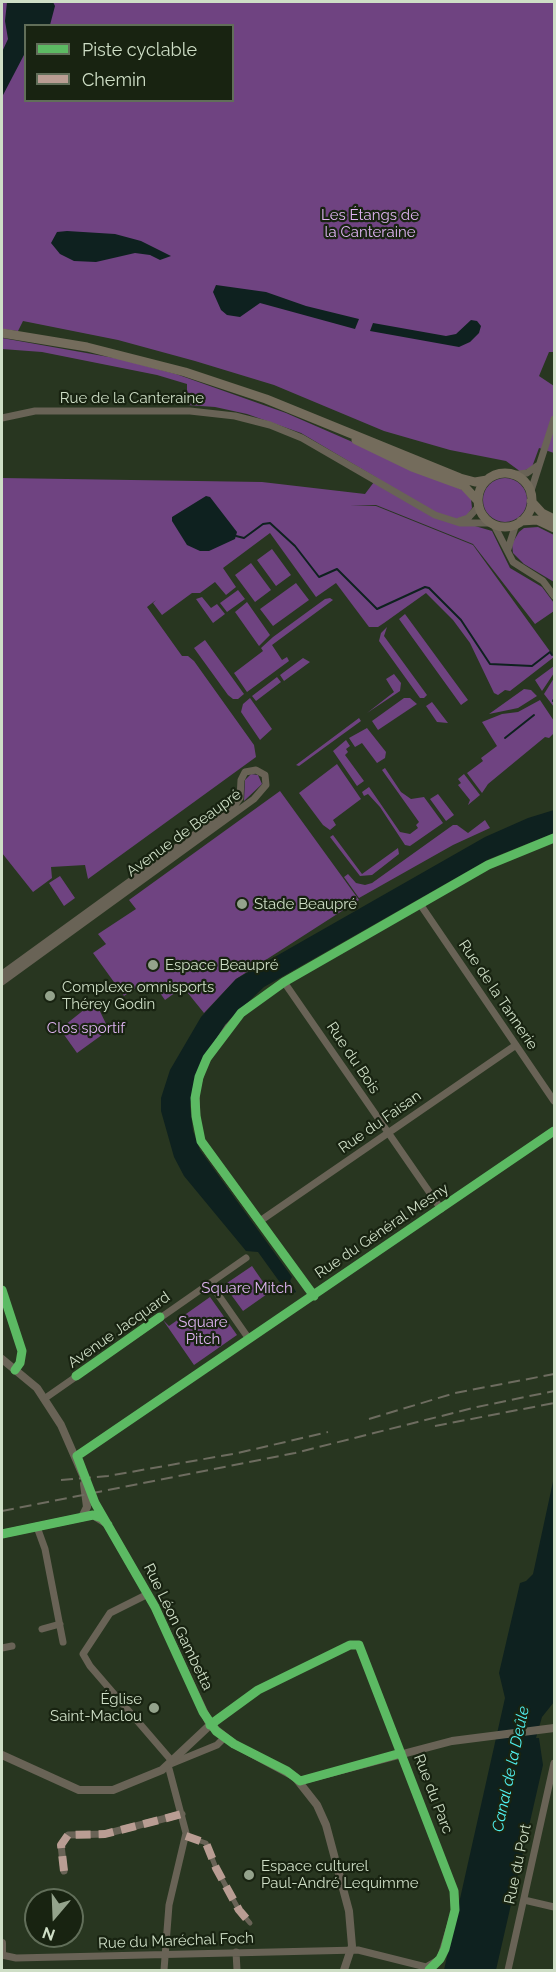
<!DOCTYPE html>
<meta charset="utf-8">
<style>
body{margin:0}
#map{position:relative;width:556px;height:1972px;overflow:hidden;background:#283620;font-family:Raleway,sans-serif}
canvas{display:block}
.frame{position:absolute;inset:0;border:3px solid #cedec6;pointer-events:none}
.legend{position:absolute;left:24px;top:24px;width:210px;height:78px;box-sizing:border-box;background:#182311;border:2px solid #616e59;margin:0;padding:8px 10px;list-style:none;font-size:18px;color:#cedec6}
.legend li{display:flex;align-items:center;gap:12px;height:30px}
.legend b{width:30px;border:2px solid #616e59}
.north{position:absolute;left:24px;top:1888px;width:60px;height:60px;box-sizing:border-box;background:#182311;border:2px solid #616e59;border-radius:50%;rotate:199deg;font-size:16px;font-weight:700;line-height:24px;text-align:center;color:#cedec6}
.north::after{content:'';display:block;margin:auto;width:21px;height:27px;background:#94a38c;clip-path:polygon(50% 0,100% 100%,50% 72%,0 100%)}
</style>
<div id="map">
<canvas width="556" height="1972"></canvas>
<div class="frame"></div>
<ul class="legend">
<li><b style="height:8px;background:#5cba63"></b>Piste cyclable</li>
<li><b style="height:8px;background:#b99d93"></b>Chemin</li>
</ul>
<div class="north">N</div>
</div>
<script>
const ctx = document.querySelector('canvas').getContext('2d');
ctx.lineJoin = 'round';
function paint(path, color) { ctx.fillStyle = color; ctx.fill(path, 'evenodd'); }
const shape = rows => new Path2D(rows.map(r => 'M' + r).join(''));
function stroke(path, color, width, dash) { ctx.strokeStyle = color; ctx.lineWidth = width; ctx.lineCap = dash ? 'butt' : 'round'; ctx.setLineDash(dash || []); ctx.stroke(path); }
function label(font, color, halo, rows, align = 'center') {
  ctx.font = font + ' Raleway,sans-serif'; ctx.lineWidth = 4.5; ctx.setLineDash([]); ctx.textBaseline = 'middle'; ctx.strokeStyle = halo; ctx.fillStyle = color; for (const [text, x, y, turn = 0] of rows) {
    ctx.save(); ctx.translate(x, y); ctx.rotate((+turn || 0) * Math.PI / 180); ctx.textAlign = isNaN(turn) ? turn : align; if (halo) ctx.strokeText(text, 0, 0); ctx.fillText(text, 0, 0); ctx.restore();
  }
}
const green = shape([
 [2,2,554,2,554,352,549,352,539,376,554,386,554,453,539,448,532,467,521,472,506,461,450,450,384,431,274,385,195,361,118,340,23,321,18,331,2,329],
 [26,26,232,26,232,100,26,100],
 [2,338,120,359,176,374,286,413,465,491,471,499,472,508,468,514,475,526,492,531,510,568,542,587,554,603,554,611,535,624,473,544,376,505,350,505,376,506,473,545,554,657,510,691,505,690,498,695,494,693,470,643,453,620,426,593,384,623,378,627,369,627,336,583,316,597,270,533,223,568,236,587,226,595,215,582,200,593,192,593,162,615,153,603,156,600,147,607,182,656,188,656,194,661,254,745,256,757,88,879,85,865,51,867,52,878,33,892,2,853,2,478,262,482,365,494,377,478,301,433,247,414,215,407,187,405,187,384,157,375,42,352,2,349],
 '483 500a22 22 0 1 1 44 0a22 22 0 1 1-44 0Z',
 [538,527,554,535,554,582,524,564,513,553,512,544,519,532,524,528],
 [272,549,291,575,276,586,257,560],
 [251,563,271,590,255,602,235,575],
 [296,583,309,600,273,626,260,609],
 [238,590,245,599,227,612,220,603],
 [202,597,211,608,217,604,225,614,213,623,196,599],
 [330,598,333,600,272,645,282,660,287,657,289,661,247,692,234,673,263,651,261,648,273,637,325,599],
 [247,602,270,635,259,646,235,612],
 [405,614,468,700,461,705,399,619],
 [387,627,384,636,427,695,424,698,420,698,379,641,381,633],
 [205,640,244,694,238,699,233,699,228,695,194,648],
 [303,658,310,662,284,681,280,675],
 [554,666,554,673,542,691,535,680],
 [394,674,401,683,400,691,367,713,394,692,386,679],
 [277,677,281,682,256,701,252,696],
 [554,678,554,707,544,694],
 [524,689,531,690,537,696,518,708,489,714],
 [250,698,272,729,260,740,241,712,243,704],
 [404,698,410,698,417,704,378,730,372,721],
 [540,700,554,721,554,733,549,738,545,737,488,784,482,793,467,773,483,761,481,758,497,746,482,722,502,714,518,712],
 [432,702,448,723,437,722,426,706],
 [359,718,361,721,299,766,296,765],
 [367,728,386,752,385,758,377,763,362,743,355,747,349,738],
 [346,740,350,746,346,749,348,752,345,755,364,781,357,786,333,751],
 [337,764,361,799,333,820,336,825,330,830,323,825,299,793],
 [385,768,401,792,411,799,424,797,443,823,410,846,405,845,380,807,368,794,364,796,362,792,369,787,400,832,410,834,418,828,416,825,419,822,382,770],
 [251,774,258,775,262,784,244,801,245,780],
 [464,774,480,795,468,805,470,800,458,785,461,783,458,779],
 [280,791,359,900,236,979,204,1013,183,987,165,1000,152,982,140,991,137,987,124,996,93,953,106,944,98,934,136,909,129,900],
 [438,794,454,815,446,821,430,799],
 [485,820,490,828,453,845,359,898,344,877,348,874,356,883,365,885,372,883,453,825,457,825,468,833],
 [333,835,362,874,398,848,399,854,372,875,360,876,330,837],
 [60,876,75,898,64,906,49,883],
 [95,1001,108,1028,106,1032,77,1053,60,1029],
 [252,1266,270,1292,243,1311,224,1285],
 [210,1297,237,1335,194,1365,163,1320,169,1326]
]);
const water = shape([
 [7,2,53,2,55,6,50,25,26,26,25,53,2,97,2,52,8,39,5,21],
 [67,231,115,234,141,241,171,256,160,260,150,255,135,253,96,262,74,261,60,254,51,243,57,232],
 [216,285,266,292,306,306,359,319,355,329,260,303,240,317,227,315,221,310,213,292],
 [471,320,477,321,481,326,479,333,470,342,459,347,370,331,373,323,446,336,456,334],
 [206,496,210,497,237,532,235,539,209,551,200,551,187,545,172,521,172,517],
 [554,810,554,833,489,859,264,987,229,1020,197,1072,190,1106,193,1131,200,1150,292,1277,290,1281,296,1292,289,1295,258,1252,246,1251,184,1176,174,1157,161,1111,161,1098,170,1070,201,1017,236,979,485,837,528,818],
 [554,1477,554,1702,542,1717,536,1738,539,1738,543,1765,496,1970,444,1970,505,1698,499,1673,520,1583,526,1581,533,1574]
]);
const stream = shape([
 [236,536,244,538,263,524,270,523,295,546,319,577,337,569,377,609,425,587,429,588,461,620,490,664,532,666,550,652,552,655],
 [553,701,554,699],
 [505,738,534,715]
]);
const pedestrian = shape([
 [186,1836,206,1843,216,1868,239,1910,250,1923]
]);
const minor = shape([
 [2,418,35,411,190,411,235,416,270,425,302,438,435,515,460,523,490,523],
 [512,475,527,473,537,466],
 [530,494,554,419],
 [459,521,468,518,479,506],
 [494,525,513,562,543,581,554,596],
 [508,549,516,524],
 [2,974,235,805,240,798,241,780,245,772,256,770,265,775,266,785,254,799,2,982],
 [284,982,441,1209],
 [260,1221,516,1045],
 [210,1283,249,1339],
 [2,1290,22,1351,20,1363,15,1370],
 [314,1296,209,1154,201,1141,197,1123,196,1090,204,1064,228,1027,248,1007,284,982,420,904,554,1101],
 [44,1399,246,1258],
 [77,1456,554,1131],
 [37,1527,45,1549,63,1642],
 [148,1594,110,1613,83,1654,90,1666,171,1760],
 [42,1629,60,1624],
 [2,1648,12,1646],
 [64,1871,61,1845,68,1835,105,1834,182,1814],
 [524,1900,554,1907],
 [236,1952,237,1970],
 [2,1955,16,1958,358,1950,426,1967,440,1959,455,1910,454,1891,359,1645,350,1645,258,1690,210,1725],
 [164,1970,169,1905,186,1833,168,1765,217,1745,224,1738],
 [508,1970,554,1763]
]);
const tertiary = shape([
 [2,1359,37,1388,61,1425,95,1503,155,1607,210,1725,234,1744,295,1777,317,1805,326,1825,349,1911,352,1946,344,1970],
 [82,1517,87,1507,84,1484],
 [2,1534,93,1515,106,1523],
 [2,1755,79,1790,113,1790,162,1770,210,1725],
 [300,1781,452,1741,554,1728],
 [2,1943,2,1953]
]);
const secondary = shape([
 [2,333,87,347,185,372,266,399,460,478,475,482,487,480],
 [356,440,412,467,464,486,478,501],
 '478 500a27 27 0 1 1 54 0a27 27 0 1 1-54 0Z',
 [531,501,542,513,554,519],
 [521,521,537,520,554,528]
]);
const rail = shape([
 [369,1419,455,1393,554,1374],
 [435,1426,554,1403],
 [61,1480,108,1476,238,1453,328,1432],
 [2,1511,295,1453,477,1407,554,1391]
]);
const quiet = shape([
 [186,1836,206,1843,216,1868,239,1910,250,1923],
 [64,1871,61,1845,68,1835,105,1834,182,1814]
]);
const cycleway = shape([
 [2,1290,22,1351,20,1363,15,1370],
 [314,1296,201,1141,196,1116,195,1098,199,1077,207,1058,241,1013,284,982,488,865,554,838],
 [76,1376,160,1317],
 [2,1534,93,1515,102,1518,108,1525],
 [210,1725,258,1690,350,1645,359,1645,454,1891,455,1910,445,1949,440,1959,429,1970],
 [401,1753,300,1781,287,1771,234,1744,216,1731,203,1712,155,1607,95,1503,77,1456,554,1131]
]);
const markers = [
 [242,904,6,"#94a38c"],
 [153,965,6,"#94a38c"],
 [50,996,6,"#94a38c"],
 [154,1708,6,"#94a38c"],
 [249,1875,6,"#94a38c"]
];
const parkNames = [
 ["Les Étangs de",370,215],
 ["la Canteraine",370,232],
 ["Clos sportif",86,1028],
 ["Square Mitch",247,1288],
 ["Square",203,1322],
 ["Pitch",203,1339]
];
const streetNames = [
 ["Rue de la Canteraine",132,398],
 ["Avenue de Beaupré",184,833,-36],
 ["Rue de la Tannerie",498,995,56],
 ["Rue du Bois",353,1058,56],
 ["Rue du Faisan",380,1122,-35],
 ["Rue du Général Mesny",382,1231,-34],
 ["Avenue Jacquard",119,1330,-35],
 ["Rue Léon Gambetta",178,1627,64],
 ["Rue du Parc",433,1794,69],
 ["Rue du Port",518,1864,-78],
 ["Rue du Maréchal Foch",176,1941,-2]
];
const poiNames = [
 ["Stade Beaupré",254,904],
 ["Espace Beaupré",165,965],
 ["Complexe omnisports",62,987],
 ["Thérey Godin",62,1004],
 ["Église",142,1699,"right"],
 ["Saint-Maclou",142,1716,"right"],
 ["Espace culturel",261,1866],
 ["Paul-André Lequimme",261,1883]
];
const waterNames = [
 ["Canal de la Deûle",511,1769,-78]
];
paint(green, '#6f4381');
paint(water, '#0e211f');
stroke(stream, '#0e211f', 2);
stroke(pedestrian, '#696356', 5);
stroke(minor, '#696356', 7);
stroke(tertiary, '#696356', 8);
stroke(secondary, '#746c5c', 9);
stroke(rail, '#6d6c5f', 2, [12, 6]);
stroke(quiet, '#b99d93', 8, [15, 8]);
stroke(cycleway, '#5cba63', 9);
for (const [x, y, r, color] of markers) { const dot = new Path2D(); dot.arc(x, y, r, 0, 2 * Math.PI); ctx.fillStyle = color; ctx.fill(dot); stroke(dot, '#182311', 2); }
label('15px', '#deb3f1', '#182311', parkNames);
label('15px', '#cedec6', '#182311', streetNames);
label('15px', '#cedec6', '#182311', poiNames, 'left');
label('italic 16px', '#4feeee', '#182311', waterNames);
</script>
